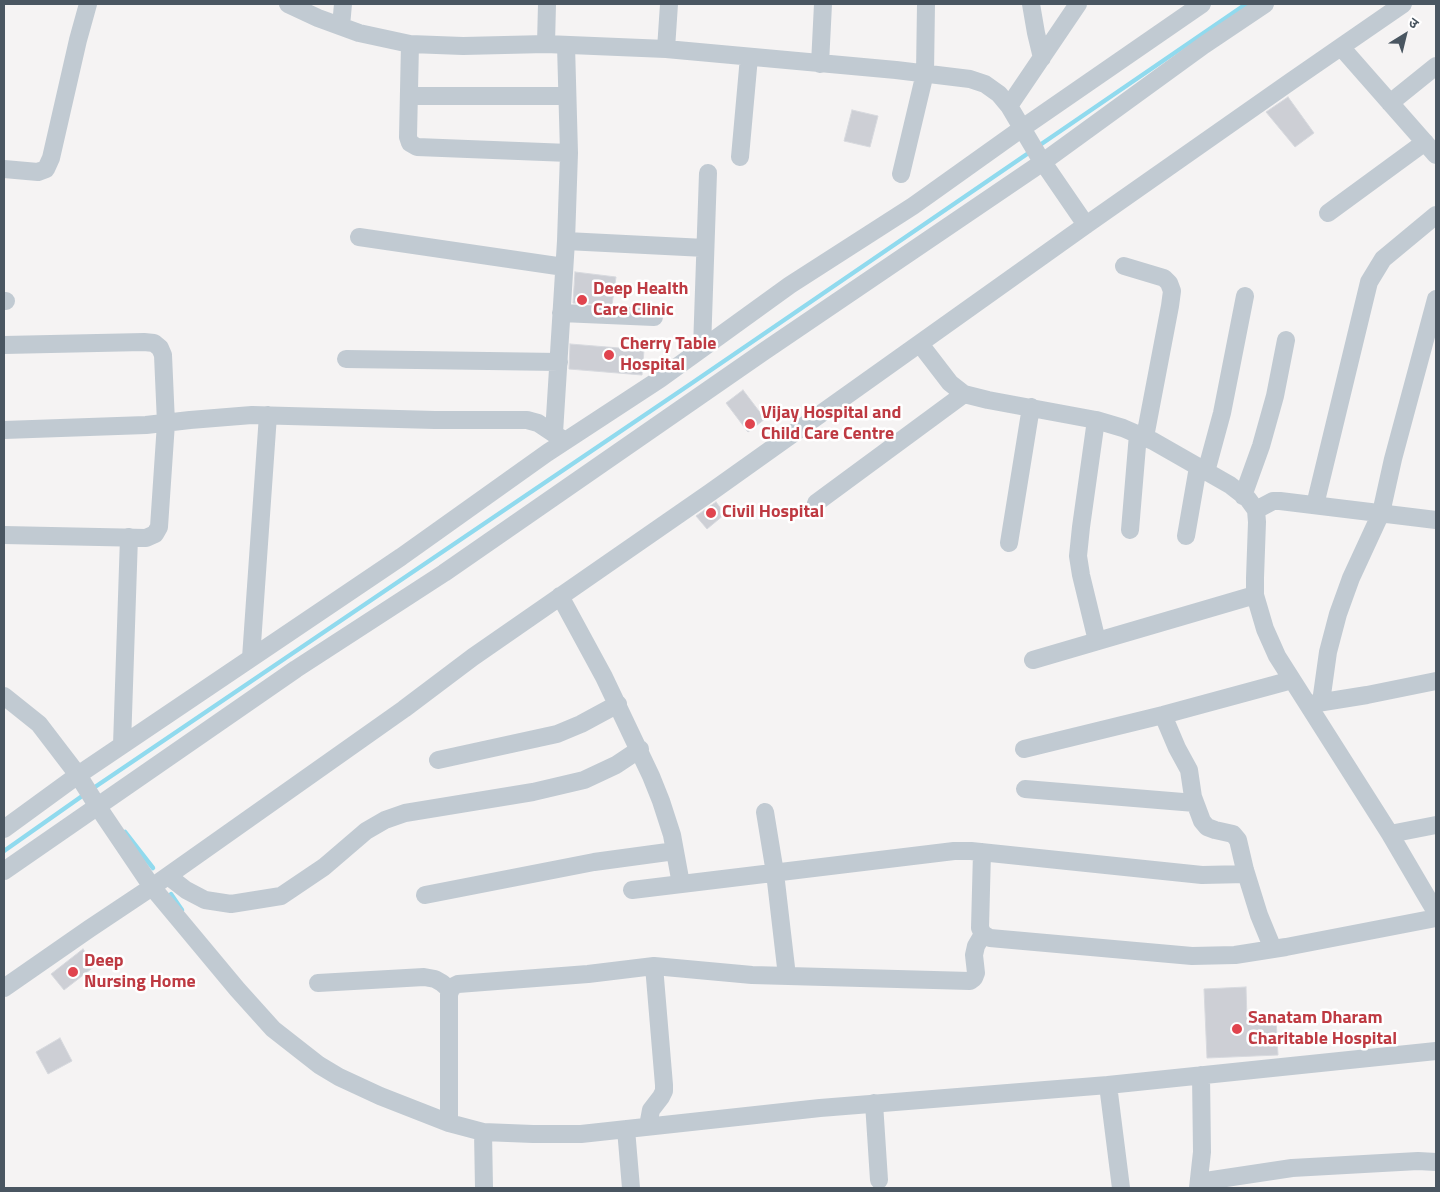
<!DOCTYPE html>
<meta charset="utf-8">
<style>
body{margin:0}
#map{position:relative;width:1440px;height:1192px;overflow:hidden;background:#f5f3f3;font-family:"Titillium Web","Noto Sans Devanagari",sans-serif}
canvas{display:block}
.frame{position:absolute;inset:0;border:5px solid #4a5661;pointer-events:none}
.north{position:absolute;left:1380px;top:10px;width:50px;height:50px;-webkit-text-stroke:4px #fff;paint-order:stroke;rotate:36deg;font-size:14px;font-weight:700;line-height:20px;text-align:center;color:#4a5661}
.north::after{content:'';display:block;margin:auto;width:18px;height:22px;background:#4a5661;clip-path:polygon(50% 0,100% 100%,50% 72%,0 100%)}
</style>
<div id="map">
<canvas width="1440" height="1192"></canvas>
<div class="frame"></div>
<div class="north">उ</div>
</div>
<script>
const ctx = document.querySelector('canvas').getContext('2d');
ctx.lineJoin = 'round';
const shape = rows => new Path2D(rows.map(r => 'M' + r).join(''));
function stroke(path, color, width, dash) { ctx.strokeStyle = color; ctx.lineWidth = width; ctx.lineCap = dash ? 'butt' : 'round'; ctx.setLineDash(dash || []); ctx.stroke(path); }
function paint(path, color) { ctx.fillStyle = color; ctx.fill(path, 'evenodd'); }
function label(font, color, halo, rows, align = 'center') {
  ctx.font = font + ' "Titillium Web",sans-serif'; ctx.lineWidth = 5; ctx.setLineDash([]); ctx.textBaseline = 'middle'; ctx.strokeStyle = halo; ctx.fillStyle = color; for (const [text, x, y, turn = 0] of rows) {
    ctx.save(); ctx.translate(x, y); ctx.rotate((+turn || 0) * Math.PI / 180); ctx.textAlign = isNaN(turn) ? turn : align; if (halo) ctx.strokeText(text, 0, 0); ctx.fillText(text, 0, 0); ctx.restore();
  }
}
const stream = shape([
 [1037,147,1246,4],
 [92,789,692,383,1030,152],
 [125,832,153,868],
 [4,851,85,794],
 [171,894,182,910]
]);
const building = shape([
 [1288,97,1314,133,1295,147,1266,112,1288,97],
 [852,110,878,116,870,147,844,141,852,110],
 [575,272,616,277,612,305,573,303,575,272],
 [570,344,644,350,642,375,569,369,570,344],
 [743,390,765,419,748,432,726,403,743,390],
 [716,502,725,514,707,529,696,516,716,502],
 [83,949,95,966,64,990,51,974,83,949],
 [1246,987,1247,1020,1276,1019,1278,1055,1207,1058,1204,989,1246,987],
 [60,1038,72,1061,48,1074,36,1052,60,1038]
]);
const minor = shape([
 [288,4,318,18,359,33,410,44,463,46,546,44,666,49,896,70,970,79,985,84,999,94,1009,106,1038,155,1086,225],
 [1031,4,1036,33,1042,58],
 [341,26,343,4],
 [410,44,408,137,410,143,417,147,569,153],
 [546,44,547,4],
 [1341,47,1436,155],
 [666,49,669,4],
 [820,64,823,4],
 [409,96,567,96],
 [1390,103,1436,66],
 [1009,106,1078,4],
 [740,157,749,57],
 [4,169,38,172,46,169,51,158,78,40,88,4],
 [901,174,925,73,926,4],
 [1328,213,1425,142],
 [359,237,564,267],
 [566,241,705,248],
 [1124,266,1164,278,1169,283,1172,291,1170,306,1145,437],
 [4,301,6,301],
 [561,313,654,317],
 [920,344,950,383,964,394,988,400,1096,420,1123,428,1153,441,1230,485,1248,499,1256,510,1257,522,1255,578,1255,595,1265,629,1277,656,1390,834,1424,892,1436,912],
 [4,345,144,342,154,343,160,348,163,355,166,423,159,527,155,534,146,538,4,535],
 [702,348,708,173],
 [346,359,559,362],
 [1096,420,1081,527,1078,556,1081,575,1097,641],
 [4,430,146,425,190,420,252,415,435,420,527,420,538,423,565,441],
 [554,433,566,241,569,153,566,45],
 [1206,472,1222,413,1245,296],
 [1243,496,1261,446,1275,396,1286,340],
 [816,503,964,394],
 [1315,505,1369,282,1383,259,1436,215],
 [1256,510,1273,501,1280,501,1436,520],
 [1130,530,1138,434],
 [1186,536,1198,467],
 [1009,543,1031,407],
 [560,596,604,677,651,776,661,801,672,835,681,884],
 [251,658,268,415],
 [1033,660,1255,595],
 [4,696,39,724,78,775,98,807,152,887,237,989,273,1029,319,1065,339,1077,380,1096,449,1123,483,1132,533,1134,581,1134,820,1108,1108,1085,1436,1051],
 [1321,702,1328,652,1338,614,1351,578,1381,513,1393,459,1436,299],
 [1311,704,1367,695,1436,681],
 [1163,715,1177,748,1189,770,1193,797,1202,821,1207,827,1215,830,1233,834,1238,840,1245,870,1259,915,1273,949],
 [122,745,129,537],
 [1024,749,1163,715,1292,680],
 [438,760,557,734,581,724,618,704],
 [1025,789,1195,803],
 [765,812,775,873,787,976],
 [4,829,78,775,401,557,547,453,660,379,790,285,913,206,1021,129,1202,4],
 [1390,834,1436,825],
 [982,852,980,928,983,934,990,938,1192,956,1235,955,1286,947,1436,918],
 [4,871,296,669,444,573,763,352,1043,162,1204,45,1265,4],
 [168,876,186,890,205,900,231,904,281,896,324,867,366,831,385,820,405,813,533,792,584,780,616,765,640,749],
 [632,890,954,851,971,851,1202,875,1246,874],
 [425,895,594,862,675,851],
 [318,983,424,977,435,979,442,983,450,990],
 [4,988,89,929,152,887,404,709,473,657,711,492,1086,225,1290,82,1403,4],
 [1108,1085,1121,1188],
 [874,1103,879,1180],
 [449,1123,449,994,452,987,458,984,588,974,654,966,752,975,970,981,974,978,976,973,974,955,976,946,983,934],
 [648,1126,651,1110,661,1097,664,1091,664,1085,654,966],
 [626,1129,631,1188],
 [483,1132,484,1188],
 [1199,1182,1292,1168,1418,1161,1436,1162],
 [1198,1188,1202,1152,1201,1075]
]);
const markers = [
 [582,300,6,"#e0444e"],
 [609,355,6,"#e0444e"],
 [750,424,6,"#e0444e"],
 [711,513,6,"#e0444e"],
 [73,972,6,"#e0444e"],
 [1237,1029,6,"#e0444e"]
];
const healthNames = [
 ["Deep Health",593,290],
 ["Care Clinic",593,311],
 ["Cherry Table",620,345],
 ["Hospital",620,366],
 ["Vijay Hospital and",761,414],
 ["Child Care Centre",761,435],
 ["Civil Hospital",722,513],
 ["Deep",84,962],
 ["Nursing Home",84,983],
 ["Sanatam Dharam",1248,1019],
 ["Charitable Hospital",1248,1040]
];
stroke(stream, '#90daee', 4.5);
paint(building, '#cdcfd5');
stroke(building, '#d7d9de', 1);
stroke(minor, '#c1cad2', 18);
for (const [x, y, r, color] of markers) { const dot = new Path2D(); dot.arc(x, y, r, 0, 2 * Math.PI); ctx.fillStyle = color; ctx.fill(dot); stroke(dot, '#fff', 2); }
label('bold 18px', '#be3a42', '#fff', healthNames, 'left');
</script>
